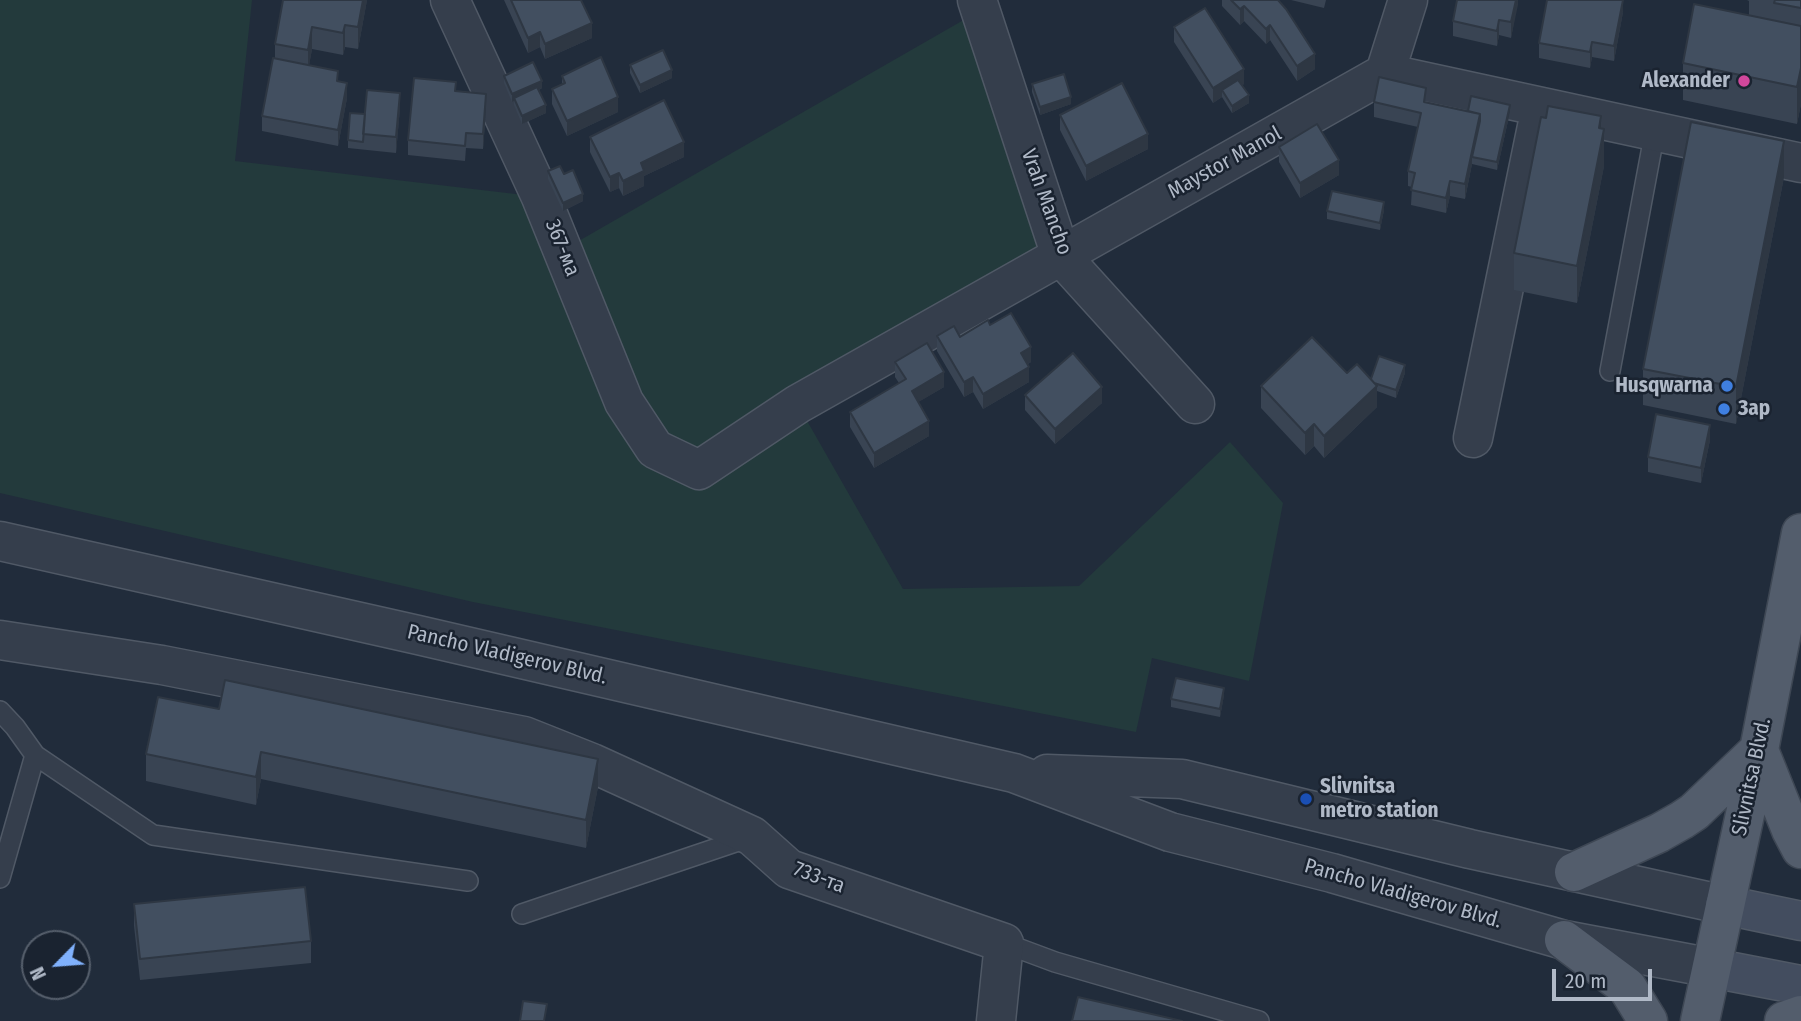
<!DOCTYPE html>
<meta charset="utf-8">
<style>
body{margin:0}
#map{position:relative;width:1801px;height:1021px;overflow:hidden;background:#212c3b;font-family:"Fira Sans Condensed",sans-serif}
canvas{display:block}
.north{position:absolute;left:21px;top:930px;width:70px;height:70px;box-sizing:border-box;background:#1a2330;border:2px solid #565f6c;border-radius:50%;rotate:245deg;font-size:19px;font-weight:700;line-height:28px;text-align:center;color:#b0b9c7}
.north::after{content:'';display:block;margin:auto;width:24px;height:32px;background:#80b1fc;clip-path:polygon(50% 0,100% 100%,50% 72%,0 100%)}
.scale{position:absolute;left:1552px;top:969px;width:100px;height:32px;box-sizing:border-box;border:4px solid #b0b9c7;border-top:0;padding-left:9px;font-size:21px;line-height:24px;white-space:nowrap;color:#b0b9c7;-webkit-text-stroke:5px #1a2330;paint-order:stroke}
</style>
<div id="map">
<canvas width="1801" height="1021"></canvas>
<div class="north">N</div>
<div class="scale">20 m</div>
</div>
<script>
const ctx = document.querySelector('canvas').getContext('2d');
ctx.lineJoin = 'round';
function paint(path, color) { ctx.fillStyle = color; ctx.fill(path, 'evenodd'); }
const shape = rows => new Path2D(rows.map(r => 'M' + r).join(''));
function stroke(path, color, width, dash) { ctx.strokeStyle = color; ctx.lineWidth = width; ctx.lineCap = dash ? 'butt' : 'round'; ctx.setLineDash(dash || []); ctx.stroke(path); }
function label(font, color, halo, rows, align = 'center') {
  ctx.font = font + ' "Fira Sans Condensed",sans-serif'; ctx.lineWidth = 5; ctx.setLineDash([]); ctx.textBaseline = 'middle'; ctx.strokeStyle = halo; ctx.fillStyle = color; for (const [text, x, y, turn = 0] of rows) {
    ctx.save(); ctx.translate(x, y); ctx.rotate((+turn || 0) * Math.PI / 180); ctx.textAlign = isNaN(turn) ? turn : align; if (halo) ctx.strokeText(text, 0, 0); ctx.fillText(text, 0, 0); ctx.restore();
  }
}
const green = shape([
 [0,0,252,0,235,161,541,197,563,250,981,10,1061,256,798,405,903,589,1079,586,1230,442,1283,503,1249,681,1152,658,1136,732,473,602,0,493]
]);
const service = shape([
 [1610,371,1655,131],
 [0,711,15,727,35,755,153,835,468,881],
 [0,878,35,755],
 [522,914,750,837],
 [1004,943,1055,962,1259,1021]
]);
const minor = shape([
 [450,0,541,197,624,402,655,449,699,470,798,404,1385,73,1801,163],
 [977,0,1061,256,1195,404],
 [1385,73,1408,0],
 [1473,438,1541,107],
 [0,640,162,665,524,736,592,763,752,836,789,869,1004,943,996,1021]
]);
const tertiary = shape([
 [0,541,418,635,1014,773,1170,832,1332,873,1564,940,1712,968],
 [1047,774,1182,779,1470,849,1725,905]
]);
const secondary = shape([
 [1725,905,1801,921],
 [1712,968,1801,985]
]);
const primary = shape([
 [1759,750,1791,830,1801,849],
 [1574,872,1659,833,1682,820,1694,812,1759,750],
 [1564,940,1627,987,1648,1021],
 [1700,1021,1759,750,1801,533],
 [1784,1021,1801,1015]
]);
const wall = shape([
 [283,0,367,0,358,49,345,47,343,55,312,49,309,65,338,81,347,98,338,146,262,131,262,116,275,59,275,44],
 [504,0,581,0,592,38,545,59,540,47,528,53],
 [1222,0,1278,0,1315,69,1297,81,1270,40,1266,44,1244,21,1240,25,1222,6],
 [1291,0,1326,0,1324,8],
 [1518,0,1511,38,1499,35,1497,46,1453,36,1453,21],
 [1747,0,1801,0,1801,104,1797,124,1683,100,1683,63,1749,15,1749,1],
 [1623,12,1614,61,1592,57,1590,68,1539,58,1539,43],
 [1174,27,1244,84,1242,85,1249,103,1232,113,1222,97,1213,103,1174,42],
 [630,65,672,78,640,93,630,73],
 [504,76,542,88,539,90,546,113,522,124,514,105,514,101,512,102,504,83],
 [562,76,618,112,567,136,552,104,552,89,562,84],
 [1032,84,1071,104,1040,115,1032,92],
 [456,92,486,109,483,149,466,148,465,161,408,155,408,140],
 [1374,102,1426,102,1468,111,1510,112,1497,170,1472,164,1465,199,1450,196,1446,213,1411,205,1412,187,1408,186,1408,171,1418,127,1374,117],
 [400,108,396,153,348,148,348,140,365,114],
 [1060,115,1148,149,1086,181,1060,130],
 [1601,129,1604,166,1577,303,1514,290,1514,253],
 [590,137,684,157,644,176,644,186,623,196,619,188,610,192,590,152],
 [1279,147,1339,175,1300,198,1279,162],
 [548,171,564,174,583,201,563,211,548,179],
 [1784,177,1736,424,1643,405,1643,369],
 [1384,210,1380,230,1327,219,1327,211],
 [990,325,1031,362,1028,364,1029,382,983,409,973,392,964,397,937,351,937,336,960,337],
 [895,362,944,387,918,402,929,436,874,468,850,427,850,412,899,383,895,377],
 [1347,373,1371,379,1405,373,1396,398,1377,391,1377,407,1324,458,1314,446,1305,455,1261,408,1261,386],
 [1025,395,1102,403,1055,444,1025,410],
 [1710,440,1701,483,1648,472,1648,457],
 [1224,695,1220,717,1171,707,1171,699],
 [219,709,598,787,586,848,261,779,256,805,146,781,146,754],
 [134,904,311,941,311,963,140,980,134,926]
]);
const shadedWall = shape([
 [363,0,367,0,358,49,358,27],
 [1516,0,1518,0,1518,5,1511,38,1511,22],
 [1623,0,1623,12,1614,61,1614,46],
 [1244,6,1244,21,1240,25,1240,9],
 [1499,20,1499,35,1497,46,1497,31],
 [592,23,592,38,545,59,545,44],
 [345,25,345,47,343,55,343,33],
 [1270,25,1270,40,1266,44,1266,29],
 [312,27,312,49,308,72,308,50],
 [540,32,540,47,528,53,528,38],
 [1592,42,1592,57,1590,68,1590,52],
 [1315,54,1315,69,1297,81,1297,66],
 [1801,68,1801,104,1797,124,1797,87],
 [1244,69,1244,84,1226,95,1222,90,1222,97,1213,103,1213,88],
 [672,70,672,78,640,93,640,85],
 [542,81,542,88,515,100,514,98,514,101,512,102,512,94],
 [347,83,347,98,338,146,338,130],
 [400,93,400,108,396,153,396,137],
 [486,94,486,109,483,149,483,134],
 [1249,95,1249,103,1232,113,1232,106],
 [618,97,618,112,567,136,567,121],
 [1071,97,1071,104,1040,115,1040,107],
 [546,105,546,113,522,124,522,116],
 [1510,105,1510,112,1497,170,1497,162],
 [1480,114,1480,129,1472,157,1472,164,1465,199,1465,184],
 [1601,116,1601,145,1604,129,1604,166,1577,303,1577,266],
 [1148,134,1148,149,1086,181,1086,166],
 [1784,141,1784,177,1736,424,1736,387],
 [684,142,684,157,644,176,644,186,623,196,623,181,641,163],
 [1339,160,1339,175,1300,198,1300,183],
 [619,173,619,188,610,192,610,177],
 [1450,181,1450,196,1446,213,1446,198],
 [583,194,583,201,563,211,563,203],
 [1384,202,1384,210,1380,230,1380,223],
 [1031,347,1031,362,1021,368,1021,353],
 [1405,365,1405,373,1396,398,1396,390],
 [1029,367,1029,382,983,409,983,394],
 [944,372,944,387,912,406,912,391],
 [973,377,973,392,964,397,964,382],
 [1377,386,1377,407,1324,458,1324,436],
 [1102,387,1102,403,1055,444,1055,429],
 [929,421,929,436,874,468,874,453],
 [1314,424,1314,446,1305,455,1305,433],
 [1710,425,1710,440,1701,483,1701,468],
 [1224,688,1224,695,1220,717,1220,709],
 [261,752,261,779,256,805,256,777],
 [598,759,598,787,586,848,586,820]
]);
const building = shape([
 [283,0,363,0,358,27,345,25,343,33,312,27,308,50,275,44,283,0],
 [511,0,581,0,592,23,545,44,540,32,528,38,511,0],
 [1231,0,1278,0,1286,9,1315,54,1297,66,1270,25,1266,29,1244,6,1240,9,1231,0],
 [1457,0,1516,0,1511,22,1499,20,1497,31,1453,21,1457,0],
 [1547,0,1623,0,1614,46,1592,42,1590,52,1539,43,1547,0],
 [1775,0,1801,0,1801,8,1774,3,1775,0],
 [1694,4,1801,26,1801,68,1797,87,1683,63,1694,4],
 [1205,8,1244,69,1213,88,1174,27,1205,8],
 [663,50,672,70,640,85,630,65,663,50],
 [601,57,618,97,567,121,552,89,565,83,562,76,601,57],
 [273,58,338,71,337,81,347,83,338,130,262,116,273,58],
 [533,62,542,81,512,94,504,76,533,62],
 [1064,74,1071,97,1040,107,1032,84,1064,74],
 [1379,77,1426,88,1424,102,1480,114,1465,184,1450,181,1446,198,1411,190,1415,173,1408,171,1421,113,1374,102,1379,77],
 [414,78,456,82,455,91,486,94,483,134,466,133,465,146,408,140,414,78],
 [1238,80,1249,95,1232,106,1222,90,1238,80],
 [1122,83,1148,134,1086,166,1060,115,1122,83],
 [537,87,546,105,522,116,514,98,537,87],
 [367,90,400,93,396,137,363,134,367,90],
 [1471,96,1510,105,1497,162,1472,157,1480,121,1480,114,1468,111,1471,96],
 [664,100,684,142,641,163,644,171,623,181,619,173,610,177,590,137,664,100],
 [1548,106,1601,116,1599,128,1604,129,1577,266,1514,253,1541,117,1546,118,1548,106],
 [350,113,365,114,363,142,348,140,350,113],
 [1691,122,1784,141,1736,387,1643,369,1691,122],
 [1317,124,1339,160,1300,183,1279,147,1317,124],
 [560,166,564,174,573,170,583,194,563,203,548,171,560,166],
 [1332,191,1384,202,1380,223,1327,211,1332,191],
 [1011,313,1031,347,1021,353,1029,367,983,394,973,377,964,382,937,336,954,326,960,337,988,320,990,325,1011,313],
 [1312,337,1347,373,1357,364,1377,386,1324,436,1314,424,1305,433,1261,386,1312,337],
 [927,343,944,372,912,391,929,421,874,453,850,412,906,379,895,362,927,343],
 [1073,353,1102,387,1055,429,1025,395,1073,353],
 [1379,356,1405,365,1396,390,1374,383,1371,379,1379,356],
 [1656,414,1710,425,1701,468,1648,457,1656,414],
 [1176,678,1224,688,1220,709,1171,699,1176,678],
 [225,680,598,759,586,820,261,752,256,777,146,754,158,697,219,709,225,680],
 [305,887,311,941,140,959,134,904,305,887],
 [1078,997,1182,1021,1072,1021,1078,997],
 [523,1001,547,1004,544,1021,520,1021,523,1001]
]);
const markers = [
 [1744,81,7,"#d1479c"],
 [1727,386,7,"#3f7fe0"],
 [1724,409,7,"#3f7fe0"],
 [1306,799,7,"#1a4fb4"]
];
const poiNames = [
 ["Alexander",1730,81],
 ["Husqwarna",1713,386],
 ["Зар",1738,409,"left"],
 ["Slivnitsa",1320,787,"left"],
 ["metro station",1320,811,"left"]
];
const streetNames = [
 ["Maystor Manol",1225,163,-29],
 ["Vrah Mancho",1046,202,70],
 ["367-ма",562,248,68],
 ["Pancho Vladigerov Blvd.",507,655,13],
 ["Slivnitsa Blvd.",1752,777,-78],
 ["733-та",819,878,21],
 ["Pancho Vladigerov Blvd.",1403,894,16]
];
paint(green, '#233a3c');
stroke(service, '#505966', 22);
stroke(minor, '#505966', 41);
stroke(tertiary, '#505966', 41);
stroke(secondary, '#505966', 41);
stroke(primary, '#3e4754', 41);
stroke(service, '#353e4c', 19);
stroke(minor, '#353e4c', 38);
stroke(tertiary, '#353e4c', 38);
stroke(secondary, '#434d5f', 38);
stroke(primary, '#535d6c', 38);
paint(wall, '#394453');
paint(shadedWall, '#2e3743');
paint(building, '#424f60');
stroke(building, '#2e3743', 2);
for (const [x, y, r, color] of markers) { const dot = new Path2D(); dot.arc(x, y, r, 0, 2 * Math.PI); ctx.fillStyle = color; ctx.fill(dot); stroke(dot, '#1a2330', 2.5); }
label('bold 21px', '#b0b9c7', '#1a2330', poiNames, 'right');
label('21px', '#b0b9c7', '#1a2330', streetNames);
</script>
